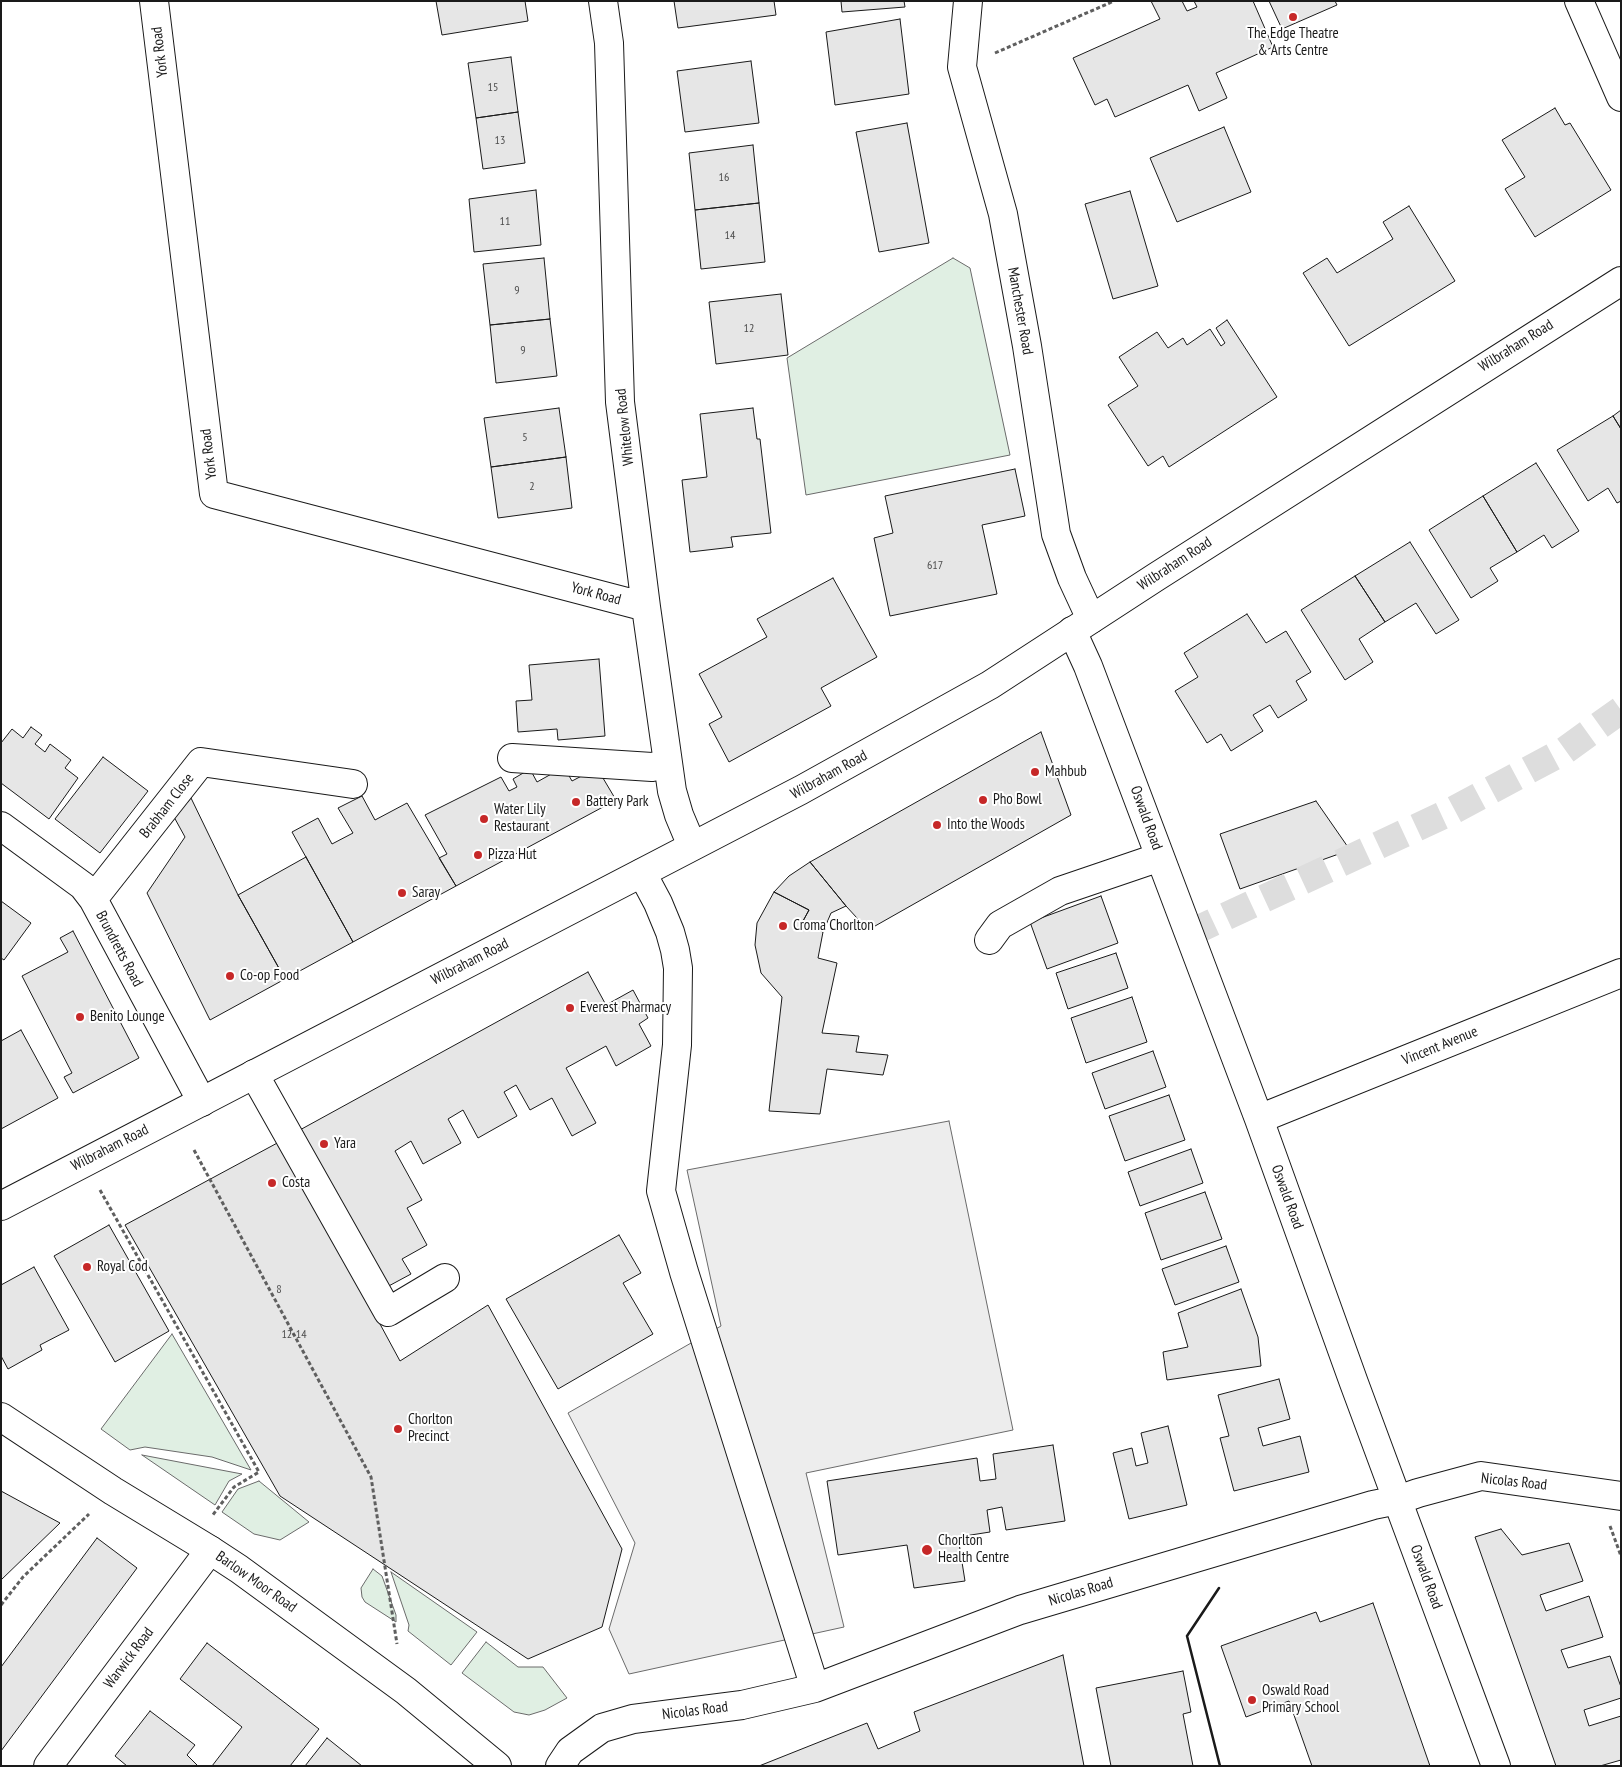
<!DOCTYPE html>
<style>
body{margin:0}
#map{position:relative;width:1622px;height:1767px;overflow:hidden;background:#fff;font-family:"PT Sans Narrow",sans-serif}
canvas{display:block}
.frame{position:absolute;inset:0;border:2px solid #1a1a1a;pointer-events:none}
</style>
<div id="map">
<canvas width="1622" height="1767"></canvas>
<div class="frame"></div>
</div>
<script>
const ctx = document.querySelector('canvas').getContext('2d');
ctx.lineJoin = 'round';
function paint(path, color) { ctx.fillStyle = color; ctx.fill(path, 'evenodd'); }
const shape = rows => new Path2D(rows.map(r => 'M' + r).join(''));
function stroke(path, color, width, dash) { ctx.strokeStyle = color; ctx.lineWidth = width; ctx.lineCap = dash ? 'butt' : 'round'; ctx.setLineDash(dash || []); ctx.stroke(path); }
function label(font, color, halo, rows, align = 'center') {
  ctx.font = font + ' "PT Sans Narrow",sans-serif'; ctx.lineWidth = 4; ctx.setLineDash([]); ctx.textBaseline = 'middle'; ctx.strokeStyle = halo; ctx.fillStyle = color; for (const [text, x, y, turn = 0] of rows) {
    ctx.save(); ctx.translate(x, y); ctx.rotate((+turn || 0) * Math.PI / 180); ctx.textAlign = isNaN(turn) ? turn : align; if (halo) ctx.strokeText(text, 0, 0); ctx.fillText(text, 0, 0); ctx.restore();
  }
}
const green = shape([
 [953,258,970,268,1010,455,806,495,787,358,953,258],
 [172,1334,251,1470,212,1457,145,1447,130,1450,101,1429,172,1334],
 [142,1455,242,1474,229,1481,215,1505,142,1455],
 [259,1481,309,1522,280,1540,254,1534,222,1512,238,1489,259,1481],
 [373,1569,382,1576,396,1615,396,1622,365,1602,362,1597,361,1588,373,1569],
 [391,1572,477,1632,451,1665,408,1631,409,1625,391,1572],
 [486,1642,518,1667,543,1667,567,1698,545,1710,529,1715,514,1712,462,1673,486,1642]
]);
const parking = shape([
 [949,1121,1013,1430,806,1473,844,1627,629,1674,609,1629,635,1543,568,1413,721,1326,687,1170,949,1121]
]);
const building = shape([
 [436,1,525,1,528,21,442,35,436,1],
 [674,1,774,1,776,15,678,28,674,1],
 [841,1,904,1,905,7,842,12,841,1],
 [1151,1,1182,1,1187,11,1197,7,1194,1,1253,1,1273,47,1216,73,1227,98,1199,111,1188,85,1115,117,1107,99,1095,105,1073,58,1160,19,1151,1],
 [1269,1,1335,1,1337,5,1282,29,1269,1],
 [900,19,909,94,835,105,826,32,900,19],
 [511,57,518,112,476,118,468,63,511,57],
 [751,61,759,123,685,132,677,71,751,61],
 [1555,108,1565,125,1570,123,1611,190,1535,237,1505,189,1525,177,1502,140,1555,108],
 [518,112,525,163,483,169,476,118,518,112],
 [907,123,929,243,879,252,856,132,907,123],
 [1224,127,1251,192,1177,222,1150,158,1224,127],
 [753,145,759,203,695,210,689,153,753,145],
 [536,190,541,245,474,252,469,199,536,190],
 [1130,191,1158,286,1113,299,1085,204,1130,191],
 [759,203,765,262,701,269,695,210,759,203],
 [1409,206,1455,281,1349,346,1303,273,1327,258,1337,273,1393,239,1383,222,1409,206],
 [544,258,550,319,490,325,483,264,544,258],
 [781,294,788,355,716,364,709,302,781,294],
 [550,319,557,376,496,383,490,325,550,319],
 [1227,320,1277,397,1169,467,1163,456,1148,466,1108,405,1138,386,1119,357,1157,332,1168,348,1183,338,1187,345,1210,329,1221,346,1225,343,1216,328,1227,320],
 [559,408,566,457,491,467,484,418,559,408],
 [753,408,757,439,760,439,771,533,731,537,733,547,690,552,682,480,707,477,700,414,753,408],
 [1621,410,1621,429,1613,416,1621,410],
 [1613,416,1621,429,1621,501,1617,503,1608,488,1588,501,1557,450,1613,416],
 [566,457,572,508,498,518,491,467,566,457],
 [1536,463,1579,531,1552,548,1544,535,1517,552,1483,496,1536,463],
 [1015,469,1025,516,982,525,997,594,890,616,874,538,893,533,885,496,1015,469],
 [1483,496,1517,552,1490,568,1498,581,1471,598,1429,530,1483,496],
 [1410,542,1459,620,1436,634,1416,603,1385,622,1355,576,1410,542],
 [1355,576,1385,622,1359,639,1373,662,1345,680,1301,610,1355,576],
 [833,578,877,657,821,688,831,706,729,762,709,724,722,717,699,674,767,637,757,619,833,578],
 [1247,614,1266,643,1286,631,1311,672,1296,681,1307,700,1278,718,1270,705,1253,715,1263,731,1231,751,1221,734,1207,743,1175,691,1198,677,1184,653,1247,614],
 [599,659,605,736,558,740,557,729,518,732,516,701,532,700,529,665,599,659],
 [31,727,42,735,35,744,45,752,50,744,71,760,65,768,78,778,49,819,1,783,1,743,12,729,23,738,31,727],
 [1041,732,1071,815,868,930,846,906,810,862,1041,732],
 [103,757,148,791,100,853,55,819,103,757],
 [564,767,572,781,597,768,616,800,456,886,439,858,447,854,425,815,501,777,509,791,517,787,513,779,530,769,537,782,564,767],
 [362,796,375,820,407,803,456,886,353,942,292,832,318,818,332,844,353,833,338,808,362,796],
 [191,798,238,895,285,979,210,1020,147,893,185,837,174,817,191,798],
 [1316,801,1350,850,1240,889,1220,834,1316,801],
 [306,857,353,942,285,979,238,895,306,857],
 [810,862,846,906,831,913,823,932,803,921,809,910,774,892,789,876,810,862],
 [774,892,809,910,803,921,823,932,818,958,837,963,822,1033,859,1036,856,1052,888,1055,883,1075,827,1069,820,1114,769,1111,782,997,761,973,755,945,757,923,774,892],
 [1101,896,1118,943,1047,969,1030,922,1101,896],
 [1,901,31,923,4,960,1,958,1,901],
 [73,931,139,1058,73,1093,64,1077,72,1073,22,976,68,952,60,938,73,931],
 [1116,953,1128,988,1068,1009,1056,973,1116,953],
 [588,972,606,1005,633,990,648,1018,639,1024,651,1046,616,1066,606,1046,566,1068,596,1123,572,1136,552,1098,530,1110,516,1085,504,1092,517,1116,478,1138,463,1110,448,1119,461,1143,423,1164,411,1141,395,1151,422,1200,407,1208,427,1245,402,1259,411,1274,385,1288,298,1131,588,972],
 [1132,997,1147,1042,1086,1063,1071,1018,1132,997],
 [21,1030,58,1098,1,1129,1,1041,21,1030],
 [1153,1051,1166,1087,1105,1109,1092,1073,1153,1051],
 [1169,1095,1185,1140,1125,1161,1109,1116,1169,1095],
 [281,1141,400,1361,488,1305,622,1549,602,1627,528,1659,280,1496,125,1225,281,1141],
 [1191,1149,1203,1183,1140,1206,1128,1172,1191,1149],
 [1205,1192,1222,1239,1161,1260,1145,1213,1205,1192],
 [109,1225,169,1331,115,1362,54,1256,109,1225],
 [619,1235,641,1273,623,1283,653,1334,558,1389,506,1299,619,1235],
 [1226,1246,1239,1282,1175,1305,1162,1269,1226,1246],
 [34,1267,69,1330,40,1345,42,1350,8,1369,1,1356,1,1285,34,1267],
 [1241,1289,1258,1337,1261,1366,1167,1380,1163,1352,1188,1347,1178,1313,1241,1289],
 [1279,1379,1290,1419,1258,1428,1263,1446,1300,1436,1309,1472,1234,1491,1220,1438,1229,1436,1218,1395,1279,1379],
 [1168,1426,1187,1505,1129,1519,1113,1453,1132,1448,1136,1466,1148,1463,1141,1433,1168,1426],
 [1053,1445,1065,1521,1006,1530,1002,1507,987,1510,990,1532,958,1537,965,1581,914,1588,907,1545,838,1555,827,1481,977,1458,980,1481,996,1479,993,1454,1053,1445],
 [1,1491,60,1523,1,1580,1,1491],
 [1501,1529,1522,1555,1569,1543,1583,1581,1540,1595,1546,1611,1589,1596,1603,1637,1561,1650,1568,1668,1610,1656,1621,1687,1621,1698,1584,1710,1589,1726,1621,1716,1621,1760,1600,1766,1556,1766,1475,1537,1501,1529],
 [97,1538,137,1568,1,1751,1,1667,97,1538],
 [1373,1603,1430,1766,1312,1766,1289,1701,1246,1717,1221,1646,1316,1612,1320,1622,1373,1603],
 [207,1643,319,1729,290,1766,212,1766,242,1727,180,1679,207,1643],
 [1063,1655,1084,1766,759,1766,867,1723,878,1749,920,1731,914,1712,1063,1655],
 [1183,1671,1191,1712,1183,1714,1193,1766,1111,1766,1096,1688,1183,1671],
 [150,1711,195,1745,187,1755,198,1766,127,1766,115,1756,150,1711],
 [327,1738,362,1766,305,1766,327,1738]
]);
const minorTunnel = shape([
 [1188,934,1450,812,1564,751,1621,710]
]);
const path = shape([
 [995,53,1114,1],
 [194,1150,371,1477,397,1644],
 [100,1190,259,1472,234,1487,212,1516],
 [1610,1526,1621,1556],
 [1,1605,23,1577,89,1514]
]);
const minor = shape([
 [154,1,214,494,646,607],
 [603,1,609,43,620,402,646,607,672,791,679,815,692,846],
 [968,1,962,67,1003,214,1027,346,1056,534,1072,578,1091,619],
 [1579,1,1621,97],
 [1072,631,1088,666,1259,1119,1354,1383,1496,1766],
 [512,758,652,767,668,764],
 [1,826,83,886,93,899,202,1102],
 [642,873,658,903,670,932,675,950,678,968,677,1045,661,1191,684,1272,815,1688],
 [93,899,201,762,353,784],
 [989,940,1000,925,1060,891,1160,857],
 [254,1074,388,1312,445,1278],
 [1259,1119,1621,973],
 [48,1766,210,1550],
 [560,1766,570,1751,602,1728,633,1719,742,1705,815,1688,1020,1610,1373,1505,1398,1500,1418,1493,1481,1476,1621,1496]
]);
const major = shape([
 [1,1417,113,1491,210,1550,239,1569,406,1691,497,1766]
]);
const highway = shape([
 [1,1206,801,790,990,685,1156,577,1621,281]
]);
const wall = shape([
 [1219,1588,1187,1636,1220,1766]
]);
const markers = [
 [1293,17,5,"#c62828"],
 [1035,772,5,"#c62828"],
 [983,800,5,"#c62828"],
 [576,802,5,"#c62828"],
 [484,819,5,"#c62828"],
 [937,825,5,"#c62828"],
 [478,855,5,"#c62828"],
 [402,893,5,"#c62828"],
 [783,926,5,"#c62828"],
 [230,976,5,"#c62828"],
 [570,1008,5,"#c62828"],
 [80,1017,5,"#c62828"],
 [324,1144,5,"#c62828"],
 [272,1183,5,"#c62828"],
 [87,1267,5,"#c62828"],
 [398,1429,5,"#c62828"],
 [927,1550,6,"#c62828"],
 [1252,1700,5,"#c62828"]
];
const numberNames = [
 ["15",493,88],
 ["13",500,141],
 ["16",724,178],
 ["11",505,222],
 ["14",730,236],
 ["9",517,291],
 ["12",749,329],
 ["9",523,351],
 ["5",525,438],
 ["2",532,487],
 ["617",935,566],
 ["8",279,1290],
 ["12-14",294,1335]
];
const poiNames = [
 ["The Edge Theatre",1293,34,"center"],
 ["& Arts Centre",1293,51,"center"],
 ["Mahbub",1045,772],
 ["Pho Bowl",993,800],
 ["Battery Park",586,802],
 ["Water Lily",494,810],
 ["Restaurant",494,827],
 ["Into the Woods",947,825],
 ["Pizza Hut",488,855],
 ["Saray",412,893],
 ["Croma Chorlton",793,926],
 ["Co-op Food",240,976],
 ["Everest Pharmacy",580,1008],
 ["Benito Lounge",90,1017],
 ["Yara",334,1144],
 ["Costa",282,1183],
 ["Royal Cod",97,1267],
 ["Chorlton",408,1420],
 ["Precinct",408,1437],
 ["Chorlton",938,1541],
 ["Health Centre",938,1558],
 ["Oswald Road",1262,1691],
 ["Primary School",1262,1708]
];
const streetNames = [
 ["York Road",160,52,-97],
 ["Manchester Road",1020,311,80],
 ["Wilbraham Road",1516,346,-32],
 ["Whitelow Road",625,427,-96],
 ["York Road",209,454,-97],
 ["Wilbraham Road",1175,564,-33],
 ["York Road",596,594,15],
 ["Wilbraham Road",829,775,-29],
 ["Brabham Close",167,806,-52],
 ["Oswald Road",1146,818,70],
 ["Brundretts Road",119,949,62],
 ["Wilbraham Road",470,962,-27],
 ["Vincent Avenue",1440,1046,-22],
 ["Wilbraham Road",110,1148,-27],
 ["Oswald Road",1287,1197,70],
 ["Nicolas Road",1514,1482,6],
 ["Oswald Road",1426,1577,70],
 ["Barlow Moor Road",256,1582,35],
 ["Nicolas Road",1081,1592,-17],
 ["Warwick Road",129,1658,-53],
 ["Nicolas Road",695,1711,-7]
];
paint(green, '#e0efe3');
stroke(green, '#6a6a6a', 1);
paint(parking, '#ededed');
stroke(parking, '#6a6a6a', 1);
paint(building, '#e6e6e6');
stroke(building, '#1a1a1a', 1);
stroke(minorTunnel, '#ddd', 28, [28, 14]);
stroke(minor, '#1a1a1a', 30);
stroke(major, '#1a1a1a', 30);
stroke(highway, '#1a1a1a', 30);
stroke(path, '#5f5f5f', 3, [4, 2.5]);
stroke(minor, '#fff', 28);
stroke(major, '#fff', 28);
stroke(highway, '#fff', 28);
stroke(wall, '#1a1a1a', 2.5);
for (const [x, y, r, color] of markers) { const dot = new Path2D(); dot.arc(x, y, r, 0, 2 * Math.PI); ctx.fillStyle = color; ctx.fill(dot); stroke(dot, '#fff', 2); }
label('12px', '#4d4d4d', null, numberNames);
label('15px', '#1a1a1a', '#fff', poiNames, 'left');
label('15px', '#1a1a1a', '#fff', streetNames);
</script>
